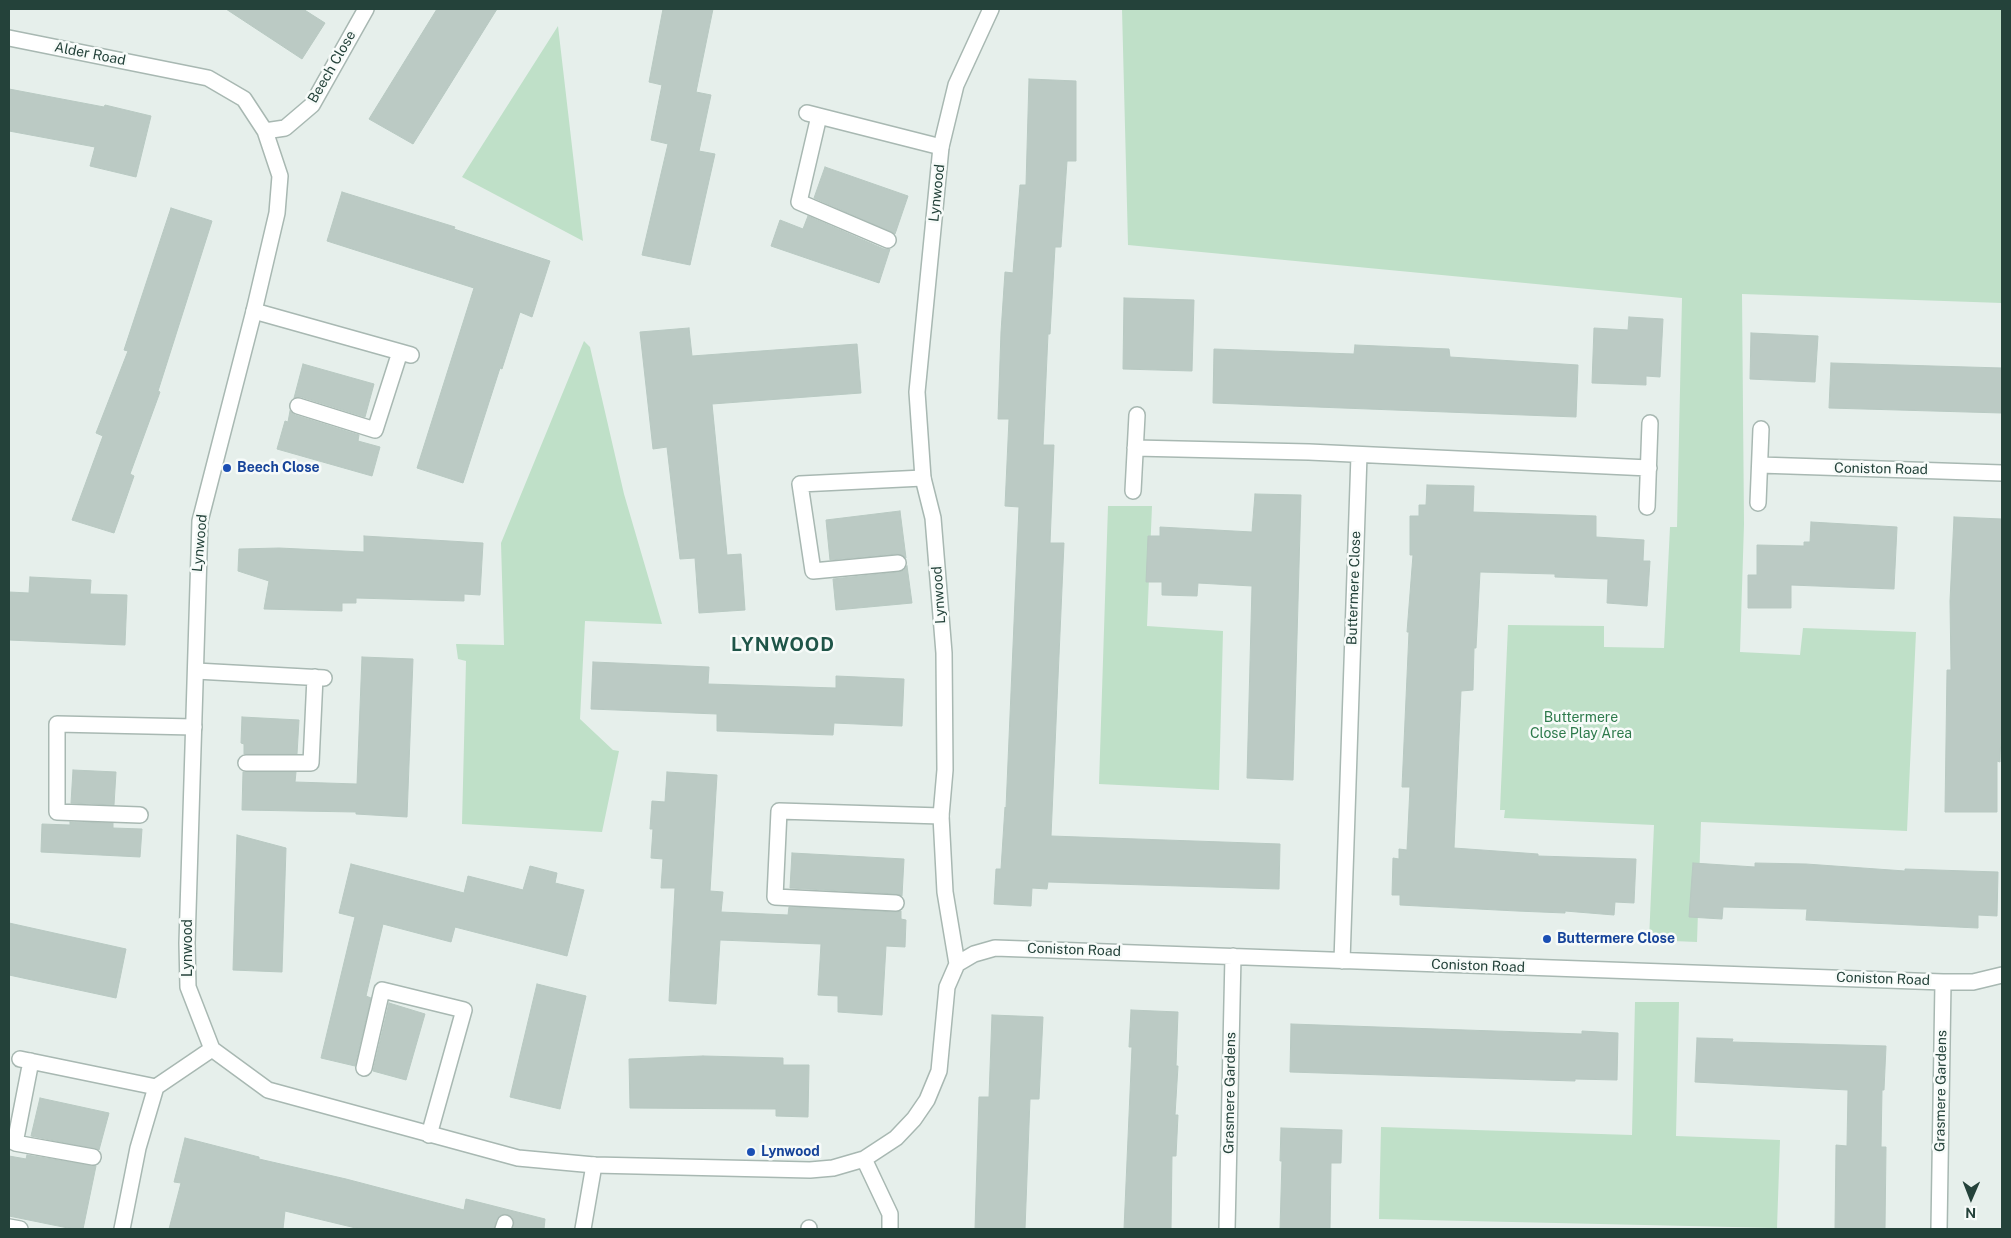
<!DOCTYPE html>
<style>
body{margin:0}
#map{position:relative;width:2011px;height:1238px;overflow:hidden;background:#e6efeb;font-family:"Public Sans",sans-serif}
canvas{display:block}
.frame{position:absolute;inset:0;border:10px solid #24423a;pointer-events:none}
.north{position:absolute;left:1946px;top:1173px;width:50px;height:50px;-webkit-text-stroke:4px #f7fbf9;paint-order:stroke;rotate:181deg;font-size:14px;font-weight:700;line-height:20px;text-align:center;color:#24423a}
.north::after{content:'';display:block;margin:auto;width:18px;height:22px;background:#24423a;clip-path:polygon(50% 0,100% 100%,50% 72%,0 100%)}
</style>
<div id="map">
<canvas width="2011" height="1238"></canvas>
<div class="frame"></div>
<div class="north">N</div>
</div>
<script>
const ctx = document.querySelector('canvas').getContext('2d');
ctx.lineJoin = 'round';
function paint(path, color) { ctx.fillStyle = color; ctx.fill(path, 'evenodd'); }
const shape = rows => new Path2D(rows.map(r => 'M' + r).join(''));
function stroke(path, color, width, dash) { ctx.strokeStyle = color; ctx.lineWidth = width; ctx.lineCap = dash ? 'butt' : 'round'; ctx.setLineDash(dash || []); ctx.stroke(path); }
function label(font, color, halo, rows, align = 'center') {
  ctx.font = font + ' "Public Sans",sans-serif'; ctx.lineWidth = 5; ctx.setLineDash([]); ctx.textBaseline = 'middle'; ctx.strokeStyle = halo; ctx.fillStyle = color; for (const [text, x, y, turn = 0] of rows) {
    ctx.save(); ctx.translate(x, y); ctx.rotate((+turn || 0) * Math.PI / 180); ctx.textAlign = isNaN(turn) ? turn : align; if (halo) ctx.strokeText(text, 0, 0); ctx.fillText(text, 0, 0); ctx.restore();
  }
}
const green = shape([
 [1122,9,2002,9,2002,303,1742,294,1744,524,1740,652,1800,655,1803,628,1916,632,1907,831,1701,822,1697,942,1649,940,1654,825,1504,818,1505,810,1500,810,1508,625,1604,626,1604,647,1664,648,1670,527,1677,527,1682,298,1128,245],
 [558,26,583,241,462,177],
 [584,341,590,347,624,494,662,624,585,621,580,719,613,750,619,751,602,832,462,824,466,661,458,659,456,644,504,645,501,543],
 [1108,506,1152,506,1147,626,1223,631,1219,790,1099,784],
 [1635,1002,1679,1002,1676,1136,1780,1140,1777,1228,1379,1219,1381,1127,1632,1135]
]);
const building = shape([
 [226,9,303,9,325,23,302,59,226,9],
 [437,9,497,9,413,144,369,119,437,9],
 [663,9,713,9,696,92,711,95,699,151,715,154,690,265,642,255,668,144,651,140,662,85,649,82,663,9],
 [1029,79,1076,81,1076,161,1067,161,1061,247,1055,247,1050,334,1048,334,1043,445,1054,445,1050,543,1064,543,1051,836,1280,844,1279,889,1048,882,1047,889,1032,888,1031,906,994,904,996,869,1001,869,1005,807,1006,808,1019,507,1005,506,1009,419,998,419,1001,332,1005,272,1013,273,1020,185,1026,185,1029,79],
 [9,89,104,107,105,105,151,116,136,177,90,166,95,147,9,131,9,89],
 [825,167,908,196,895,234,814,198,825,167],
 [342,192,455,227,454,229,550,261,532,317,520,312,502,369,500,368,463,483,417,468,474,288,327,241,342,192],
 [171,208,212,221,158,391,160,392,130,474,134,476,114,533,72,520,103,436,96,433,128,351,124,350,171,208],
 [808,216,884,249,890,249,879,283,771,246,780,220,803,229,808,216],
 [1124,298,1194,300,1192,371,1123,369,1124,298],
 [1629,317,1663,319,1660,377,1646,376,1646,385,1592,383,1594,328,1628,330,1629,317],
 [689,328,692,356,857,344,861,393,712,404,727,555,741,554,745,610,699,613,695,558,680,559,667,447,653,449,640,332,689,328],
 [1751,333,1818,336,1815,382,1750,379,1751,333],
 [1355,345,1449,349,1450,357,1578,365,1576,417,1213,403,1214,349,1354,354,1355,345],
 [1831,363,2002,368,2002,413,1829,408,1831,363],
 [303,364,374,384,365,417,301,397,294,398,303,364],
 [290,411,295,415,359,435,358,441,380,447,372,476,277,449,285,421,288,422,290,411],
 [1427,485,1474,486,1473,512,1596,516,1596,537,1644,540,1643,561,1650,561,1647,606,1607,603,1608,579,1555,577,1555,574,1480,572,1476,648,1474,648,1473,690,1461,691,1454,848,1538,854,1538,856,1636,859,1634,903,1615,902,1614,915,1565,911,1565,913,1517,911,1400,905,1400,895,1392,895,1393,858,1399,859,1399,849,1407,850,1410,787,1402,787,1409,632,1407,632,1413,555,1410,555,1410,516,1419,516,1419,505,1426,505,1427,485],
 [1255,494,1301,495,1293,780,1247,778,1252,586,1198,583,1197,596,1162,595,1162,582,1146,582,1148,536,1160,536,1160,527,1252,532,1255,494],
 [900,511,906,558,897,554,830,560,826,520,900,511],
 [1954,517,2002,519,2002,706,2000,762,1997,761,1997,812,1945,812,1947,670,1951,670,1950,601,1954,517],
 [1811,522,1897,527,1894,589,1791,585,1791,608,1748,608,1748,575,1757,575,1757,545,1804,546,1804,542,1810,542,1811,522],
 [364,536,483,543,480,595,464,594,464,601,356,598,356,603,342,603,342,611,264,609,269,581,238,571,239,549,279,548,364,552,364,536],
 [907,566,912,603,836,610,833,579,899,572,904,570,907,566],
 [30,577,91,580,90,594,127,595,125,645,9,640,9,592,29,593,30,577],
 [362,657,413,659,407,817,356,814,356,812,242,810,243,772,296,772,295,782,357,784,362,657],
 [593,662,709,667,708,684,836,688,836,676,904,679,902,726,834,723,833,735,717,731,717,714,591,709,593,662],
 [242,717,299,720,297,754,244,754,244,744,241,743,242,717],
 [73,770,116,772,114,805,71,803,73,770],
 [667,772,717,775,710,891,723,892,721,912,788,915,789,907,896,912,901,911,901,919,906,920,905,947,886,946,882,1015,838,1012,838,996,818,995,821,944,720,940,716,1004,669,1001,675,888,661,888,663,859,651,858,653,829,650,829,652,801,665,802,667,772],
 [70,822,113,823,113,828,142,829,140,857,41,852,42,824,70,825,70,822],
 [237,835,286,848,282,972,233,970,237,835],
 [792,853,904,859,902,896,896,894,790,888,792,853],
 [1693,863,1755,867,1755,863,1806,864,1905,871,1905,869,1998,872,1997,916,1978,915,1978,928,1806,920,1807,909,1803,909,1723,907,1722,919,1689,917,1693,863],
 [351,864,464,893,468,876,523,890,530,866,557,873,555,883,584,890,567,956,455,927,451,942,383,924,366,996,371,998,355,1066,321,1058,355,917,339,913,351,864],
 [9,923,126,949,116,998,9,975,9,923],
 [537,984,586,996,560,1109,510,1097,537,984],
 [389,1003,425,1014,406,1080,373,1071,389,1003],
 [1131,1010,1178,1012,1176,1066,1178,1066,1175,1115,1178,1115,1176,1156,1172,1156,1171,1229,1124,1229,1132,1047,1129,1047,1131,1010],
 [992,1015,1043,1017,1039,1099,1030,1099,1025,1229,975,1229,979,1097,989,1097,992,1015],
 [1291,1024,1582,1034,1582,1031,1618,1033,1617,1080,1575,1079,1575,1081,1290,1072,1291,1024],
 [1697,1038,1733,1039,1732,1042,1886,1046,1884,1090,1882,1090,1881,1147,1886,1147,1885,1229,1835,1229,1836,1145,1847,1146,1848,1090,1695,1082,1697,1038],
 [703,1056,783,1058,783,1065,809,1065,808,1117,776,1116,776,1109,630,1108,629,1059,703,1056],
 [40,1098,109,1113,99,1150,31,1136,40,1098],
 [1281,1128,1342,1130,1341,1163,1331,1163,1330,1229,1280,1229,1282,1161,1280,1161,1281,1128],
 [185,1138,259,1157,259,1159,346,1179,464,1210,466,1199,545,1219,544,1229,513,1229,514,1222,512,1217,504,1214,496,1220,494,1229,360,1229,285,1211,283,1229,169,1229,181,1183,174,1182,185,1138],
 [27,1155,96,1166,83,1229,73,1229,9,1216,9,1156,26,1159,27,1155]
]);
const service = shape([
 [807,113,941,147],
 [819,116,799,202,888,240],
 [254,311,411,355],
 [298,406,375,430,400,352],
 [898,563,813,571,800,484,923,478],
 [196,671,324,678],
 [246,763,311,763,315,677],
 [140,815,57,812,57,724,194,727],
 [896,903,775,897,779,811,941,816],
 [20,1059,156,1087],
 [31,1061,15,1143,93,1157],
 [364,1068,382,990,464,1010,429,1135],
 [9,1227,20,1229],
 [503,1229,505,1223],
 [583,1229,594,1165]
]);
const minor = shape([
 [9,38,208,78,244,99,265,131,280,176,277,213,254,311,200,521,187,943,188,987,212,1049,268,1090,518,1158,594,1165,810,1170,833,1168,864,1159,896,1138,914,1119,927,1100,939,1071,947,987,957,964,945,892,941,816,945,770,944,653,933,518,923,478,917,392,941,147,956,85,991,9],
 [265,131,285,128,312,105,366,9],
 [1135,448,1309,452,1649,468],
 [1760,465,2002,473],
 [1133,491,1137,415],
 [1758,503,1761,429],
 [1647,507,1650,423],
 [1342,961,1359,455],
 [957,964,974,954,995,948,1943,982,1973,982,2002,975],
 [864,1159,890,1214,890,1229],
 [122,1229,138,1148,156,1087,212,1049],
 [809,1229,809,1228],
 [1227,1229,1233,956],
 [1939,1229,1943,982]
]);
const markers = [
 [227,468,5,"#1a4fb4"],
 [1547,939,5,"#1a4fb4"],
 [751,1152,5,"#1a4fb4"]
];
const streetNames = [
 ["Alder Road",90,54,11],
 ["Beech Close",332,67,-60],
 ["Lynwood",937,193,-84],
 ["Coniston Road",1881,469,1],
 ["Lynwood",200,543,-85],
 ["Buttermere Close",1354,588,-88],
 ["Lynwood",939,595,-94],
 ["Lynwood",188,948,-90],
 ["Coniston Road",1074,950,2],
 ["Coniston Road",1478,966,2],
 ["Coniston Road",1883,979,2],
 ["Grasmere Gardens",1941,1091,-89],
 ["Grasmere Gardens",1230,1093,-89]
];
const transitNames = [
 ["Beech Close",237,468],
 ["Buttermere Close",1557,939],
 ["Lynwood",761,1152]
];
const parkNames = [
 ["Buttermere",1581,718],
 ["Close Play Area",1581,734]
];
const districtNames = [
 ["LYNWOOD",783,645]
];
paint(green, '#bfe0c8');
paint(building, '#bbcac4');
stroke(building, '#b8c9c2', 1);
stroke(service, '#a8b8b2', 18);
stroke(minor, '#a8b8b2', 18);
stroke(service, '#fff', 15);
stroke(minor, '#fff', 15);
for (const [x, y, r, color] of markers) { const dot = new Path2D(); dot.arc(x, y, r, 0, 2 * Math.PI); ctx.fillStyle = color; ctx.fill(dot); stroke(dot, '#f7fbf9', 2); }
label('14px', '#24423a', '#f7fbf9', streetNames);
label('bold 14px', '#164399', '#f7fbf9', transitNames, 'left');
label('14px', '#2d7a4b', '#f7fbf9', parkNames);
ctx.letterSpacing = '1px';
label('bold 19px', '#1f5548', '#f7fbf9', districtNames);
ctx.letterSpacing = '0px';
</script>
